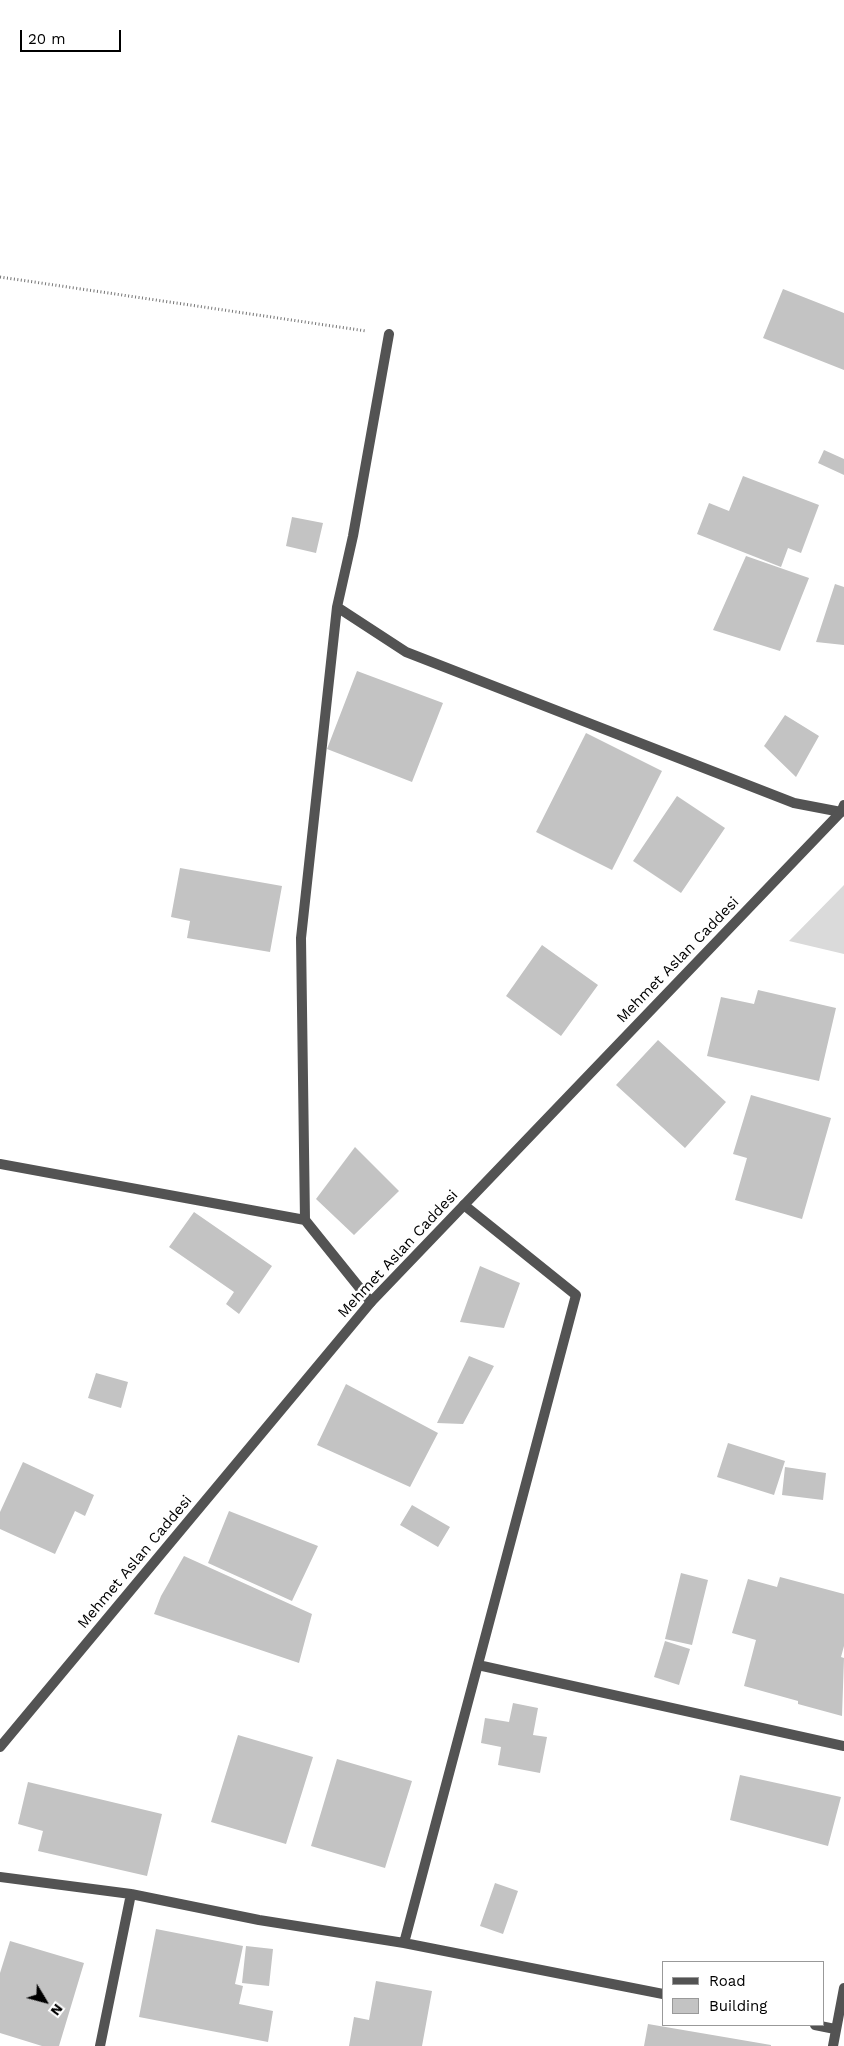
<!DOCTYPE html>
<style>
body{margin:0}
#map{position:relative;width:844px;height:2046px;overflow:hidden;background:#fff;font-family:"Work Sans",sans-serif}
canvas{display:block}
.legend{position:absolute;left:662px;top:1961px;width:162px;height:65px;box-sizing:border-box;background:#fff;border:1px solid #999;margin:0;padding:6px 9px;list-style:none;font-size:15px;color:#000}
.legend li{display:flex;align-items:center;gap:10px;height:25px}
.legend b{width:25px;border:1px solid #999}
.north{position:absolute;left:20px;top:1976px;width:50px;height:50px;-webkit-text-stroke:4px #fff;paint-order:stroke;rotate:127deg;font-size:14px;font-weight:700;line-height:20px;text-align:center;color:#000}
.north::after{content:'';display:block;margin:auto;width:18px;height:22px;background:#000;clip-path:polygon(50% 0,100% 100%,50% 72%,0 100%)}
.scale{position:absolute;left:20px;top:30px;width:101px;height:22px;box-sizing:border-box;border:2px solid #000;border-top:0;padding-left:6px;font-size:15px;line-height:18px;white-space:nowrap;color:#000;-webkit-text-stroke:4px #fff;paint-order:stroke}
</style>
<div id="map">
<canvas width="844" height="2046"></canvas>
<ul class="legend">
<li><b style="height:6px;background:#535353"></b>Road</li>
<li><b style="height:14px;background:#c3c3c3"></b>Building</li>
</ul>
<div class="north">N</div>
<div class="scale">20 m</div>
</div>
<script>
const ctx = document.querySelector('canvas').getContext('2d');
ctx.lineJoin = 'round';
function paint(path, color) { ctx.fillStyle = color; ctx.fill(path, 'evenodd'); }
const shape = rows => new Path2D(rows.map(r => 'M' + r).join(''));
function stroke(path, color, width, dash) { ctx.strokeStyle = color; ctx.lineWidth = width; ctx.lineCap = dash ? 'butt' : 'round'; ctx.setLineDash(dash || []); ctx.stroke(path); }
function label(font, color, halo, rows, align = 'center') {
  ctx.font = font + ' "Work Sans",sans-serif'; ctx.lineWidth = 5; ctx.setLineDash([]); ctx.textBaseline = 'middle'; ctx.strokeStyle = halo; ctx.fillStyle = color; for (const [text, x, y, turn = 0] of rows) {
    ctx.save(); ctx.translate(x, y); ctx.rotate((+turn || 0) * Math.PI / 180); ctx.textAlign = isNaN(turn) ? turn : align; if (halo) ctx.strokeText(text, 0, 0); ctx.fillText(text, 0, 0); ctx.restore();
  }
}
const green = shape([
 [844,885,844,954,789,941]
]);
const building = shape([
 [783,289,844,313,844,370,763,338],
 [824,450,844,459,844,475,818,463],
 [743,476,819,505,801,553,788,548,781,567,697,534,709,503,729,511],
 [292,517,323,523,316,553,286,546],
 [746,556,809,578,780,651,713,630],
 [835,584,844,587,844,645,816,642],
 [357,671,443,703,412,782,327,749],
 [785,715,819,736,796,777,764,746],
 [586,733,662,771,612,870,536,832],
 [677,796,725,828,681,893,633,861],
 [180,868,282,886,270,952,187,938,190,921,171,917],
 [542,945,598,985,561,1036,506,996],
 [758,990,836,1008,819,1081,707,1056,721,997,754,1004],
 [658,1040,726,1102,685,1148,616,1085],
 [751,1095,831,1118,802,1219,735,1200,747,1158,733,1154],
 [355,1147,399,1191,354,1235,316,1199],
 [194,1212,272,1266,239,1314,226,1304,234,1292,169,1247],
 [480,1266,520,1283,504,1328,460,1322],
 [469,1356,494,1366,463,1424,437,1423],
 [96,1373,128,1382,121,1408,88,1398],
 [346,1384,438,1433,410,1487,317,1445],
 [728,1443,785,1461,774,1495,717,1477],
 [23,1462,94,1495,85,1516,75,1511,55,1554,0,1529,0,1512],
 [785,1467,826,1473,823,1500,782,1495],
 [412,1505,450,1527,438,1547,400,1525],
 [229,1511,318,1546,292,1601,208,1563],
 [184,1556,312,1614,299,1663,154,1614,161,1596],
 [681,1573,708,1580,692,1645,665,1639],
 [780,1577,844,1594,844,1646,841,1657,844,1658,842,1716,798,1704,798,1701,744,1686,756,1640,732,1633,748,1579,777,1587],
 [665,1641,690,1649,679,1685,654,1677],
 [513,1703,538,1708,533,1735,547,1737,540,1773,498,1765,501,1747,481,1743,485,1718,509,1722],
 [238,1735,313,1757,286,1844,211,1822],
 [337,1759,412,1781,385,1868,311,1846],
 [740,1775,841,1797,828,1846,730,1820],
 [28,1782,162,1814,147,1876,38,1851,43,1831,18,1824],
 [495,1883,518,1891,503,1934,480,1926],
 [156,1929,243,1946,235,1984,243,1986,239,2004,273,2011,268,2042,139,2017],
 [10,1941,84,1963,59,2046,42,2046,0,2033,0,1973],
 [246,1946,273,1949,269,1986,242,1983],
 [376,1981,432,1991,422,2046,349,2046,354,2017,369,2020],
 [648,2024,771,2045,771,2046,644,2046]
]);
const path = shape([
 [0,277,366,331]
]);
const minor = shape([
 [337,607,406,652,794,803,841,812],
 [0,1164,305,1220],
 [371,1302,305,1220,301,938,337,607,353,536,389,334],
 [478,1665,844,1746],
 [0,1877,131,1894,259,1920,404,1943,663,1994],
 [404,1943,576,1295,464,1205],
 [815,2025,835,2029],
 [100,2046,131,1894]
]);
const tertiary = shape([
 [0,1747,371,1302,841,812,844,805],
 [833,2046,844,1988]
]);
const streetNames = [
 ["Mehmet Aslan Caddesi",678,960,-46],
 ["Mehmet Aslan Caddesi",398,1254,-47],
 ["Mehmet Aslan Caddesi",135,1562,-50]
];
paint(green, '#dadada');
paint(building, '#c3c3c3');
stroke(path, '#757575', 3, [1, 2.5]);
stroke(minor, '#535353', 10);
stroke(tertiary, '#535353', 10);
label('15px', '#000', '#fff', streetNames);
</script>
